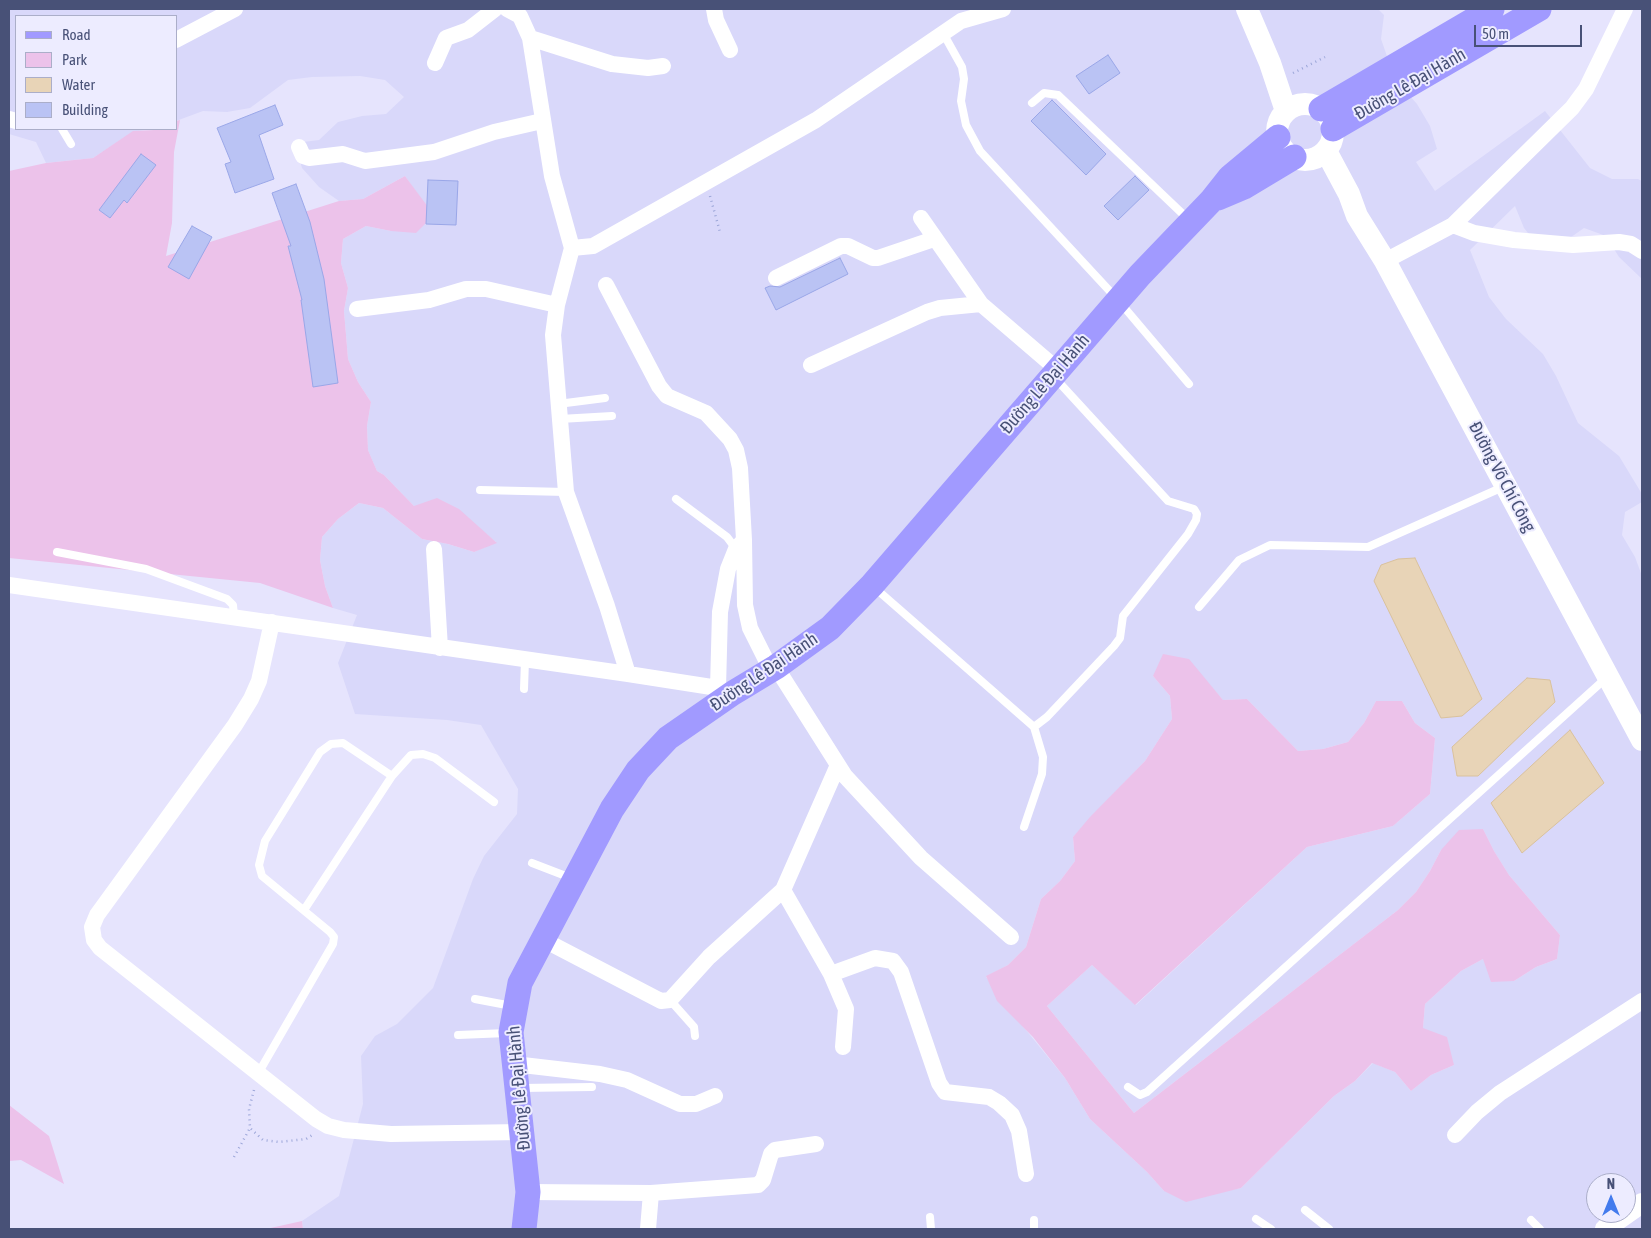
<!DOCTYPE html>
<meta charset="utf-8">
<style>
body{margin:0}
#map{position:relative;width:1651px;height:1238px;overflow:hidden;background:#e6e4fd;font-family:"Asap Condensed",sans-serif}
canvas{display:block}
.frame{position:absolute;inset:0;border:10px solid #485177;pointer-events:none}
.legend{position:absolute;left:15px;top:15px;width:162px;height:115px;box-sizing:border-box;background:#edecff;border:1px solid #abaec9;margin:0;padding:6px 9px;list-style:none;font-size:15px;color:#485177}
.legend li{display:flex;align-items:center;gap:10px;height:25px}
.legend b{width:25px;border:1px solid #abaec9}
.north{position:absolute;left:1586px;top:1173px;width:50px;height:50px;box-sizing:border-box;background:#edecff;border:1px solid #abaec9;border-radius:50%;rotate:0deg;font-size:14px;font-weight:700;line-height:20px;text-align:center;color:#485177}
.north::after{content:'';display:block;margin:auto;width:18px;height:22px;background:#437bed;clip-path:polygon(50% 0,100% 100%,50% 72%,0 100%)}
.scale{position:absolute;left:1474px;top:25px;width:108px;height:22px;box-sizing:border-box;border:2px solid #485177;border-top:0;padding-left:6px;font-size:15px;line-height:18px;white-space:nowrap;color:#485177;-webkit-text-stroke:4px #edecff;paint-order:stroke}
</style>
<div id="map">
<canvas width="1651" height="1238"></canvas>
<div class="frame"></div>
<ul class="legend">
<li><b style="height:6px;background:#a19aff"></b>Road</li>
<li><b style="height:14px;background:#ecc2ea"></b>Park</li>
<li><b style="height:14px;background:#e8d4b7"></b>Water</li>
<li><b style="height:14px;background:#bac3f4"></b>Building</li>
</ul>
<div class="north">N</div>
<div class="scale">50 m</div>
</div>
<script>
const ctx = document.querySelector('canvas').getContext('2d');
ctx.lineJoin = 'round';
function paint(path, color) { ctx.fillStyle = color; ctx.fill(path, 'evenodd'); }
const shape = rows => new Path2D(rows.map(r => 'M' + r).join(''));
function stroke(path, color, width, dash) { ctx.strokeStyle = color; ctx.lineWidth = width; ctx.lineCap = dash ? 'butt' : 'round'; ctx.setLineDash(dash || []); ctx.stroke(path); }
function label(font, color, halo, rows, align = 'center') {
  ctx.font = font + ' "Asap Condensed",sans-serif'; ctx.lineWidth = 4; ctx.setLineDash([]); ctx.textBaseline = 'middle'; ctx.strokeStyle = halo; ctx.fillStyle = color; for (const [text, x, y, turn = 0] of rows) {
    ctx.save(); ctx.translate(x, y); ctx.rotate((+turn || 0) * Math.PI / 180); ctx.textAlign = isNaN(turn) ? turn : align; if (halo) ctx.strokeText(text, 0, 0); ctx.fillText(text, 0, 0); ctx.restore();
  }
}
const residential = shape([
 [9,9,1378,9,1384,15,1381,39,1389,62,1400,85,1417,104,1430,126,1437,149,1416,162,1435,191,1545,111,1590,168,1612,179,1638,179,1642,181,1642,279,1619,257,1606,236,1584,228,1564,242,1540,248,1524,228,1515,206,1470,250,1489,297,1506,319,1543,354,1556,376,1578,423,1619,456,1642,494,1642,502,1625,512,1622,535,1635,557,1642,576,1642,1229,303,1229,302,1221,339,1196,363,1104,361,1056,375,1036,397,1024,433,988,473,879,484,856,517,814,518,789,481,725,447,720,355,714,338,663,357,615,333,608,325,586,320,560,322,537,338,519,359,503,383,508,422,539,448,544,474,552,496,542,477,527,414,506,384,475,377,471,368,450,367,426,371,402,358,382,348,359,344,311,348,288,341,263,343,239,366,226,391,231,419,196,405,176,363,199,339,201,319,187,302,168,295,143,319,140,338,122,362,116,386,114,404,97,385,80,360,76,312,77,288,80,250,108,227,112,203,111,176,121,176,16,16,16,16,129,151,129,133,132,93,158,46,163,36,142,9,134],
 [1153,676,1206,681,1223,700,1247,699,1298,751,1323,749,1348,742,1364,723,1376,701,1402,701,1415,723,1435,738,1430,794,1393,826,1307,847,1136,1005,1092,965,1047,1006,1134,1113,1398,910,1416,892,1430,871,1441,850,1483,829,1494,851,1509,875,1560,935,1557,959,1536,967,1514,981,1483,959,1461,971,1425,1004,1423,1028,1454,1065,1431,1075,1411,1091,1395,1072,1373,1063,1355,1081,1334,1096,1241,1188,1213,1193,1164,1191,1147,1172,1090,1119,1065,1078,1017,1019,986,977,1008,965,1026,947,1041,899,1060,881,1075,861,1073,837,1145,761,1172,719,1170,696],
 [1596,1183,1626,1183,1626,1213,1596,1213]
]);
const green = shape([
 [180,120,174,152,172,223,166,256,339,201,363,199,405,176,434,215,416,233,391,231,366,226,343,239,341,263,348,288,344,311,348,359,358,382,371,402,367,426,368,450,377,471,384,475,414,506,437,498,459,509,497,543,474,552,448,544,422,539,383,508,359,503,338,519,322,537,320,560,325,586,333,608,260,583,9,558,9,171,46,163,93,158,133,131,176,129,176,121],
 [1163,654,1189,659,1223,700,1247,699,1298,751,1323,749,1348,742,1364,723,1376,701,1402,701,1415,723,1435,738,1430,794,1393,826,1307,847,1135,1005,1092,965,1047,1006,1134,1113,1398,910,1416,892,1430,871,1441,850,1459,830,1483,829,1494,851,1509,875,1560,935,1557,959,1536,967,1514,981,1491,982,1483,959,1461,971,1425,1004,1423,1028,1447,1037,1454,1065,1431,1075,1411,1091,1395,1072,1372,1063,1355,1081,1334,1096,1241,1188,1186,1202,1164,1191,1147,1172,1090,1119,1065,1078,1033,1037,997,1001,986,976,1008,965,1026,947,1041,899,1060,881,1075,861,1073,837,1090,817,1145,761,1172,719,1170,696,1153,676],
 [9,1105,49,1136,64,1184,21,1160,9,1161],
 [302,1221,303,1229,266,1229]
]);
const water = shape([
 [1415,558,1482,699,1462,716,1441,718,1374,581,1381,565,1398,559,1415,558],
 [1527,678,1550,680,1555,702,1478,776,1457,776,1452,747,1527,678],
 [1570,730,1604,783,1522,853,1491,803,1570,730]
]);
const building = shape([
 [1108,55,1120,73,1089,94,1076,76,1108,55],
 [1052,100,1106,154,1086,175,1031,121,1052,100],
 [275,105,283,125,259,135,274,179,235,193,225,164,231,162,217,128,275,105],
 [141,154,156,165,127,203,124,200,110,218,99,210,141,154],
 [1135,176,1149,190,1118,220,1104,206,1135,176],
 [428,180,458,181,456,225,426,224,428,180],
 [296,184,310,222,324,279,338,383,313,387,301,300,302,300,288,246,291,246,272,193,296,184],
 [192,226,212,237,189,279,168,267,192,226],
 [840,258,848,274,776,310,765,288,770,286,780,287,840,258]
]);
const path = shape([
 [1293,73,1325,57],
 [710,196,720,232],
 [254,1090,249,1109,250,1128,263,1140,279,1142,306,1139,314,1134],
 [234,1157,250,1128]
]);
const service = shape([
 [943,33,962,67,964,79,961,101,966,125,980,151,1118,300,1189,384],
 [1032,103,1044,93,1058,95,1188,219],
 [62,129,71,144],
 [558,404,605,398],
 [560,419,612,416],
 [480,490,566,492],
 [676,499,727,537,736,549],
 [57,552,146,569,227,599,233,605,234,616],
 [875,588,1034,727,1047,717,1114,646,1120,638,1123,616,1188,534,1196,520,1197,514,1194,509,1168,501,1055,378],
 [1199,607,1239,560,1270,545,1368,547,1503,487],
 [524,689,525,660],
 [1024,827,1042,774,1043,757,1034,727],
 [532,863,571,878],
 [304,910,392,776],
 [475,999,512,1006],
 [670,1000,694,1027,695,1036],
 [458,1035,507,1033],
 [259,1072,333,944,334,937,330,932,262,876,259,865,265,841,320,752,331,744,343,743,392,776,411,755,423,754,435,758,494,802],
 [1128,1087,1140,1095,1147,1092,1605,679],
 [521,1088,592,1087],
 [1305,1210,1329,1229],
 [930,1217,931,1229],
 [1256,1219,1271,1229],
 [1034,1220,1034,1229],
 [1531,1220,1540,1229]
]);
const minor = shape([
 [507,9,520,16,530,38,552,176,572,248,557,305,553,335,566,492,607,606,628,674],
 [714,9,716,20,730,50],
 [530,38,612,64,648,68,663,66],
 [176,40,235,9],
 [435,63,446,38,468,30,495,9],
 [9,119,16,121],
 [299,147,303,156,309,158,343,154,365,161,434,152,494,132,542,121],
 [921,218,981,304,1058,370],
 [1453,225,1474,233,1514,240,1573,245,1619,242,1631,244,1642,251],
 [572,248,593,246,816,120,961,21,1003,9],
 [1385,261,1453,225,1572,108,1586,89,1625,9],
 [776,278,841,246,848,246,873,258,878,258,934,239],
 [606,285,659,386,667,396,706,413,730,439,736,450,740,468,744,540,736,549,728,569,720,612,718,688],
 [357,309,429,300,466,289,486,289,557,305],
 [811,365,927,312,940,308,981,304],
 [744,540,745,605,750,628,771,670],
 [434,549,440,648],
 [9,585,628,674,718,688,733,693],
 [272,622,259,681,251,699,235,725,97,915,92,927,94,940,100,948,316,1119,328,1126,344,1130,391,1134,522,1132],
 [776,667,845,776,921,858,1011,937],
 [783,890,831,974,846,1009,843,1047],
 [542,939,661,1001,670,1000,709,957,783,890,838,765],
 [831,974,875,958,893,961,901,972,939,1083,945,1092,989,1097,999,1103,1012,1115,1019,1131,1026,1174],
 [514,1064,600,1074,627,1080,680,1104,696,1104,715,1096],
 [1455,1135,1477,1112,1500,1093,1642,1001],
 [528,1192,651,1193,758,1185,763,1180,771,1154,775,1150,816,1144],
 [648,1229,651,1193]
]);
const tertiary = shape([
 [1605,1229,1642,1203]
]);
const secondary = shape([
 [1247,9,1270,63,1286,111],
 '1277 132a28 28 0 1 1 56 0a28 28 0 1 1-56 0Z',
 [1326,151,1349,194,1357,216,1385,261,1642,740]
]);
const primary = shape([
 [1321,109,1492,9],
 [1333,129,1539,9],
 [1218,198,1244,187,1294,157],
 [524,1229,528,1192,511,1032,520,983,612,809,638,770,668,738,733,693,776,667,830,628,872,585,1140,275,1211,201,1230,177,1278,137]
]);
const streetNames = [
 ["Đường Lê Đại Hành",1410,84,-30],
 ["Đường Lê Đại Hành",1045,384,-49],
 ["Đường Võ Chí Công",1502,477,62],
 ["Đường Lê Đại Hành",764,672,-34],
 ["Đường Lê Đại Hành",519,1088,-95]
];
paint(residential, '#d9d8fa');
paint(green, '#ecc2ea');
paint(water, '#e8d4b7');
stroke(water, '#dac29d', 1);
paint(building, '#bac3f4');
stroke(building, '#9aa7e8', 1);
stroke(path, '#9da7d9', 2.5, [1, 4]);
stroke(service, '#fff', 8);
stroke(minor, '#fff', 16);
stroke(tertiary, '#fff', 20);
stroke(secondary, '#fff', 22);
stroke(primary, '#a19aff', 25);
label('18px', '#485177', '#edecff', streetNames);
</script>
